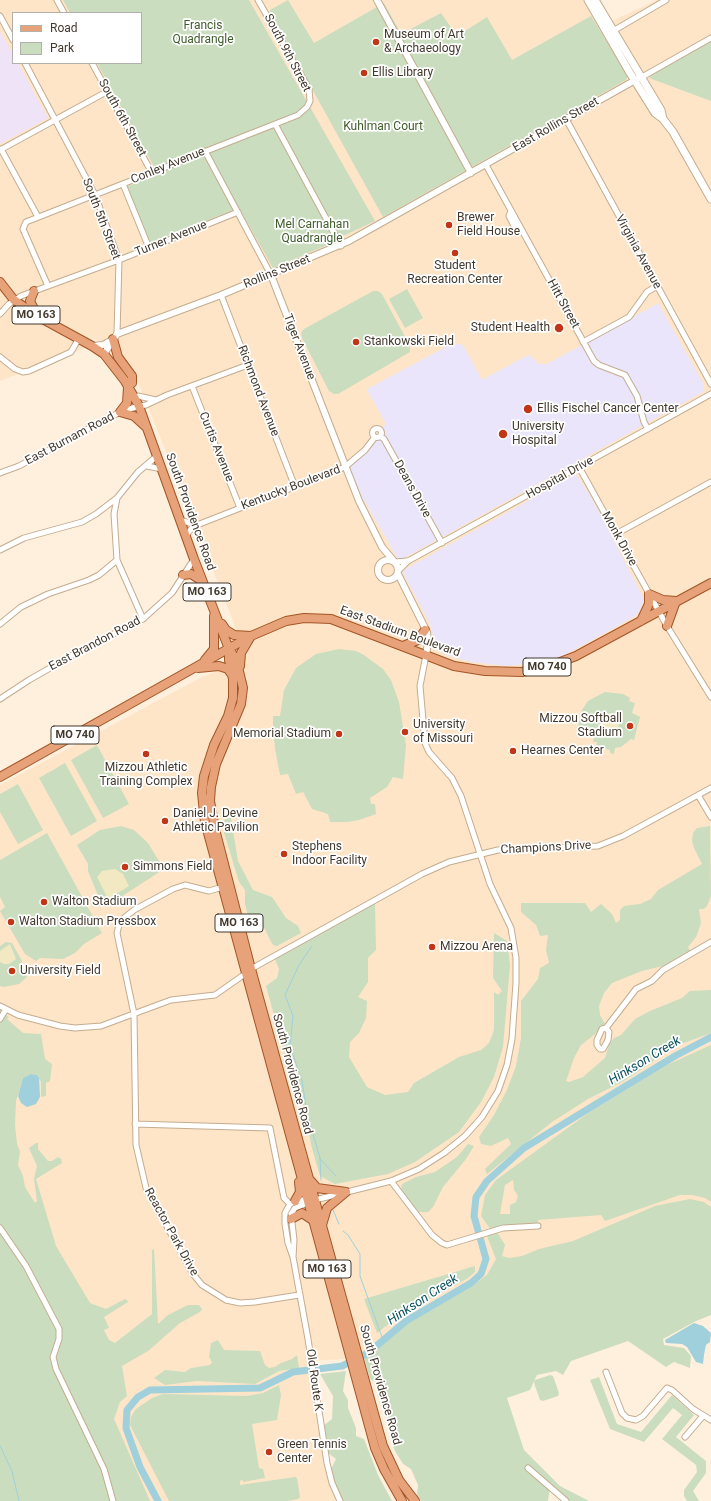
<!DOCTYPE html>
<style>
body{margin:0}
#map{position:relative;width:711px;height:1501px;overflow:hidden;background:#fff0de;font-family:Roboto,sans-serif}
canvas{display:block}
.legend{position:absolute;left:12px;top:12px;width:130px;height:52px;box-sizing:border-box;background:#fff;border:1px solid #b3afab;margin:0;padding:5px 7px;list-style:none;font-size:12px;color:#42382c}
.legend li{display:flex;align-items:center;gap:8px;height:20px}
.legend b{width:20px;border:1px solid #b3afab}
</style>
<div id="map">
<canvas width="711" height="1501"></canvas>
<ul class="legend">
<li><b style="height:5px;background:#e7a27a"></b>Road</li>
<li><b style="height:11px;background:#caddbf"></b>Park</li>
</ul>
</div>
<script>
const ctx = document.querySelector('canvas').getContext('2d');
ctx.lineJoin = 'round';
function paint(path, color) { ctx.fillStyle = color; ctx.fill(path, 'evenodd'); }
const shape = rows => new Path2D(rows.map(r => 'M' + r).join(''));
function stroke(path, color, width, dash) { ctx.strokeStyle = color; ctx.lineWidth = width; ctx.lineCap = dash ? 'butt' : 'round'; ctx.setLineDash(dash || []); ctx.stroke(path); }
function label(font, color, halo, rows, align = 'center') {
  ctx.font = font + ' Roboto,sans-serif'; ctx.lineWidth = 3.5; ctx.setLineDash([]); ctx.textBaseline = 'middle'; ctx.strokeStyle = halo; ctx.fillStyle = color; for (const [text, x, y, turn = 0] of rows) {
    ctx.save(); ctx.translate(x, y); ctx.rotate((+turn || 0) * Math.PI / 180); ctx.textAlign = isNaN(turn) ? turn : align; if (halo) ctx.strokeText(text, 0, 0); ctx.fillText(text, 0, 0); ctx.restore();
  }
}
const built = shape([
 [0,0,601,0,612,21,657,0,711,0,711,1306,377,1357,310,1361,327,1463,340,1501,0,1501,0,785,198,679,245,659,230,613,139,384,121,357,94,338,83,349,0,381],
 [13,13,141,13,141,63,13,63]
]);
const industrial = shape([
 [0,31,13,55,13,63,18,63,48,118,0,144]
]);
const medical = shape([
 [658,303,703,383,703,392,399,561,345,467,386,424,367,390,369,388,453,343,463,345,482,380,528,355,532,357,539,364,547,364],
 [576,474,594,502,643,597,644,600,639,612,634,617,563,656,534,663,507,666,471,662,449,656,433,648,433,635,429,622,402,571]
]);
const green = shape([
 [63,0,249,0,375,221,337,239,338,241,334,242,273,268,239,208,149,243,126,187,158,174,97,63,141,63,141,13,70,13],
 [288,0,314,43,384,3,401,34,441,13,457,36,487,17,512,60,591,16,628,75,626,80,383,217,270,13,270,10],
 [711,42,711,101,649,78,653,74],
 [407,289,423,318,405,328,389,299],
 [373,291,378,291,382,294,410,346,410,352,338,394,334,394,329,391,302,338,301,333,304,329],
 [339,649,356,651,364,655,383,669,391,680,399,702,406,745,403,779,393,777,387,787,370,798,371,804,375,804,376,814,359,820,348,822,330,822,328,814,312,809,303,792,296,794,288,774,280,775,275,749,273,726,273,716,280,716,284,690,296,668,316,654],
 [605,692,623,694,630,698,625,715,629,701,635,703,632,713,640,717,634,740,631,739,621,747,615,748,614,754,610,753,610,750,596,746,597,742,593,742,595,731,578,726,582,710,588,701],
 [97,745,129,804,103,818,71,760],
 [65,763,97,821,71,836,39,778],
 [18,784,43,830,18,844,0,812,0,794],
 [231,818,238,861,253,890,272,897,286,918,298,926,301,933,277,946,273,945,270,940,265,929,248,916,245,904,245,890,239,882,222,826,225,819],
 [121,826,134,830,148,843,164,869,107,906,101,903,88,871,88,864,77,845,100,830],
 [710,826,711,896,707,906,704,909,699,909,701,923,696,937,688,947,691,952,684,957,677,958,667,965,642,971,612,983,604,993,599,1006,600,1015,605,1024,594,1035,581,1045,574,1058,566,1081,569,1082,583,1077,605,1058,609,1045,614,1038,621,1035,635,1019,650,1011,682,998,690,991,711,990,711,1033,665,1050,650,1064,624,1081,588,1099,552,1122,487,1174,485,1169,511,1144,508,1138,491,1146,481,1144,479,1137,494,1115,507,1090,516,1066,521,1038,521,1001,538,979,540,968,549,963,546,950,548,935,540,936,536,925,521,912,521,903,585,903,591,912,601,904,612,914,616,923,620,920,620,910,624,906,640,904,651,899,658,890,702,864,694,848,692,841,693,833,697,828],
 [47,833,102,933,84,944,75,953,63,959,40,958,36,961,25,954,0,911,5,907,0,897,0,860],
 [375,903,376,950,368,958,368,982,358,997,367,1001,366,1018,359,1033,350,1042,349,1057,367,1087,385,1095,408,1092,414,1083,459,1057,481,1050,489,1043,494,1030,494,992,498,995,502,991,493,978,494,933,507,941,510,965,503,1047,494,1077,481,1102,459,1132,415,1162,388,1174,335,1184,320,1176,311,1145,306,1113,296,1084,299,1072,294,1061,285,1055,266,986,277,978,279,969,275,959],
 [6,942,12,943,22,961,21,965,27,977,19,984,4,987,0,986,0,946],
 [0,1009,9,1017,7,1019,23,1033,41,1034,45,1059,52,1064,50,1081,46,1083,46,1096,41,1097,41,1082,37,1075,31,1074,23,1078,16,1101,15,1125,17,1144,20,1151,18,1165,23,1176,25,1187,35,1203,37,1201,34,1179,37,1166,29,1148,36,1143,38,1143,38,1149,48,1161,52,1161,58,1157,61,1159,62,1163,36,1179,56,1246,90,1303,106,1309,125,1299,127,1300,128,1302,104,1317,109,1328,104,1330,109,1340,115,1343,152,1314,152,1250,154,1249,158,1324,168,1315,188,1305,199,1305,202,1309,200,1312,180,1323,148,1351,122,1366,127,1396,120,1402,114,1419,150,1501,0,1501],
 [711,1045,711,1202,705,1198,692,1195,680,1195,605,1221,601,1215,538,1220,538,1225,491,1230,481,1216,485,1195,496,1180,587,1114,667,1065],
 [513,1180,514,1190,518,1196,516,1202,510,1205,510,1214,500,1214,505,1185],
 [468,1144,474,1146,466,1159,443,1187,433,1207,428,1212,419,1212,405,1197,401,1190,402,1184,416,1177,435,1172,457,1157],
 [690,1199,704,1202,711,1207,711,1315,696,1321,663,1339,664,1345,684,1348,691,1356,690,1368,674,1362,666,1367,628,1341,571,1361,563,1375,556,1371,537,1375,530,1390,507,1398,524,1450,560,1486,589,1501,570,1501,550,1487,548,1501,421,1501,417,1496,418,1485,411,1469,403,1464,395,1451,392,1444,396,1428,384,1412,378,1395,382,1390,380,1385,370,1379,364,1357,407,1324,472,1286,487,1275,496,1259,487,1236,497,1232,505,1245,502,1256,509,1258,522,1256,539,1249,573,1241,655,1206],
 [475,1266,475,1272,468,1278,402,1314,377,1333,364,1299],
 [218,1340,224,1350,260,1351,265,1365,269,1368,275,1367,281,1363,292,1359,297,1355,299,1368,279,1371,255,1384,197,1381,165,1385,154,1378,165,1370,185,1372,191,1368,210,1365,212,1362,209,1357,211,1343],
 [346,1371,343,1391,348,1400,348,1408,356,1428,356,1436,364,1439,378,1475,392,1501,342,1501,334,1483,331,1469,336,1459,328,1453,323,1426,332,1419,333,1396,320,1374],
 [550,1375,553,1376,559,1393,558,1396,543,1401,540,1400,534,1383,535,1380],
 [599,1377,617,1424,641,1432,672,1395,694,1415,676,1437,706,1461,706,1473,693,1491,699,1501,687,1501,684,1496,684,1490,697,1472,696,1465,662,1439,682,1415,673,1408,644,1442,610,1429,590,1380],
 [279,1385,281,1395,277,1420,252,1424,259,1468,263,1469,265,1478,243,1482,243,1480,240,1481,240,1485,295,1477,297,1478,300,1497,298,1499,287,1501,169,1501,130,1425,131,1417,136,1409,152,1398,163,1394,247,1396,263,1393]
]);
const sand = shape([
 [610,713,617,714,621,718,617,731,615,732,602,728,602,720],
 [115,869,123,874,129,886,108,899,97,877,102,871],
 [10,944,16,959,9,964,4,964,0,962,0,951]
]);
const water = shape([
 [31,1074,37,1075,39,1078,40,1097,36,1104,27,1107,21,1103,18,1096,23,1078],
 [694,1323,703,1326,711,1333,710,1342,706,1345,704,1355,703,1364,696,1362,687,1347,682,1344,666,1343,665,1340]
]);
const stream = shape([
 [312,946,299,965,285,995,293,1016,290,1046,302,1081,307,1113,320,1158,321,1180],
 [320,1159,336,1176],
 [333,1210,339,1224],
 [343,1231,348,1235,360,1254,360,1276,383,1340],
 [0,1446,12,1471,19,1501]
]);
const river = shape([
 [158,1501,140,1467,126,1428,127,1410,138,1397,150,1390,260,1388,293,1372,342,1366,368,1353,406,1321,471,1283,481,1274,486,1259,474,1216,476,1197,487,1181,524,1148,675,1056,711,1037]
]);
const minor = shape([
 [57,0,64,13],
 [0,16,13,40],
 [613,31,666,0],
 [25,63,95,195,119,260,117,334],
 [92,63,152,173],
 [642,77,711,38],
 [566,119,711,384],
 [275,124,341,246],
 [1,149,38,217],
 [0,150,108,91],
 [205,151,271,275],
 [486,165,594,361,599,365,625,375,637,396,644,422,648,429],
 [123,184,149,248],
 [511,211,509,216,514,226,521,229],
 [48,286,23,229,26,222,298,115,307,107,310,101,309,89,258,0],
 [221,295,295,487],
 [0,314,9,304,21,296,119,260,238,212],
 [583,342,629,317,647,292,657,286],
 [0,357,15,369,23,372,29,371,71,352,79,338],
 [192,386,240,508],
 [138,396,156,400],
 '372.5 433a4.5 4.5 0 1 1 9 0a4.5 4.5 0 1 1-9 0Z',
 [380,436,384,439,442,543],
 [147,466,162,469],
 [579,467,667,626,711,697],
 [0,473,19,466,120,412,139,406,146,405,167,395,248,365],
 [117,498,114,514,117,560,143,619],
 [180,520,196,525],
 [616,534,711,482],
 [186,536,191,529,197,525,345,467,365,450,375,437],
 [0,550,24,538,82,522,96,514,117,498,138,472,157,456],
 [395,562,407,561],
 [398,571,408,561,711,394],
 [0,624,21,607,48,594,89,580,99,575,117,560],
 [0,699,29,680,78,652,143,619,172,593,194,559],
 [698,795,711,817],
 [223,887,209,891,185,885,173,889,134,910,124,918,119,925,117,933,134,1014,136,1145,146,1188,193,1274,202,1285,226,1300,240,1303,255,1302,299,1295],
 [251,969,422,874,449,862,498,850,598,846,623,836,711,788],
 [0,1006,18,1015,60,1026,75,1028,101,1026,171,1000,215,995,245,974],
 [0,1019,6,1009],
 [606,1028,609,1032,608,1040,603,1049,600,1049,597,1045,597,1040,602,1029,606,1028,636,989,652,981,663,970,711,942],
 [135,1124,270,1128,284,1198,290,1204],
 [391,1181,432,1235,442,1243,447,1245,503,1228,538,1226],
 [308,1198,290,1204,285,1213,285,1224,288,1243,293,1257,308,1339,327,1463,332,1483,340,1501],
 [0,1228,26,1266,59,1329,59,1339,53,1357,56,1369,104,1469,113,1501],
 [293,1257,294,1240,291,1214,295,1208,315,1200,391,1181,419,1169,444,1153,465,1136,482,1117,498,1091,507,1065,512,1039,516,983,516,958,511,928,490,884,461,796,452,778,429,752,425,743,420,686,426,655],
 [606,1372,622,1413,627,1418,636,1420,643,1416,667,1388,672,1390,693,1409,711,1420],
 [685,1437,703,1416],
 [528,1468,566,1501]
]);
const tertiary = shape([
 [377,0,471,173],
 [271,275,359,501,382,547,393,560],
 [92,346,103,345,112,340],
 [104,354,117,334,221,295,349,241,639,78],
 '378 570a10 10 0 1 1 20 0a10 10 0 1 1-20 0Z',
 [398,574,427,632,428,642,426,655]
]);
const secondary = shape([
 [588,0,630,73,655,113,663,119,673,132,711,199],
 [595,0,661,110,663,119]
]);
const primary = shape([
 [0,282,14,300,39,317,92,346,104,354,125,381,139,406,194,559,229,649,236,659,243,688,241,704,216,764,211,787,210,801,215,829,251,969,383,1446,399,1480,415,1501],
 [34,291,30,301,36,313],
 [113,339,118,357,132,376,132,383],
 [120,412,134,416,145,426],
 [120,412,127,403,128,387],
 [183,575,191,574,202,581],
 [641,621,649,604,649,594,663,600,676,601,667,626],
 [222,624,226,630,234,635,251,636,241,653,240,666],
 [403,646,418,640,425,630],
 [229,649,229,660,233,679,233,698,228,716,214,745,204,776,202,793,205,822,375,1448,384,1469,402,1501],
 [205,660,214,649,214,616],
 [198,668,219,666,228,669,232,675],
 [0,777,251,636,286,621,304,618,331,619,454,666,485,671,522,672,550,666,576,656,711,583],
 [311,1181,317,1188,346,1192],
 [295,1201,300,1192,299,1182],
 [291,1219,302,1213,314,1221],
 [322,1225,327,1208,346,1192]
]);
const markers = [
 [376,42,4,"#c03616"],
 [364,73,4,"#c03616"],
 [449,225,4,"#c03616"],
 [455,253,4,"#c03616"],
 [559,328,5,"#c03616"],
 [356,342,4,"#c03616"],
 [528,409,5,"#c03616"],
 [503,434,5,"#c03616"],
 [630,726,4,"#c03616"],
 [405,732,4,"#c03616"],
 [339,734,4,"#c03616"],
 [513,751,4,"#c03616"],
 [146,754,4,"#c03616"],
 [165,821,4,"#c03616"],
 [284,854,4,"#c03616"],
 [125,867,4,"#c03616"],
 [44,902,4,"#c03616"],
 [11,922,4,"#c03616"],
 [432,947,4,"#c03616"],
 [12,971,4,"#c03616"],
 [269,1452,4,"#c03616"]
];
const shields = [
 [36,315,48],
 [207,592,48],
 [547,667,48],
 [75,735,48],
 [239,923,48],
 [327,1269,48]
];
const shieldNames = [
 ["MO 163",36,315],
 ["MO 163",207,592],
 ["MO 740",547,667],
 ["MO 740",75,735],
 ["MO 163",239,923],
 ["MO 163",327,1269]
];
const parkNames = [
 ["Francis",203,26],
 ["Quadrangle",203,40],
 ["Kuhlman Court",383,127],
 ["Mel Carnahan",312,225],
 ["Quadrangle",312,239]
];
const poiNames = [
 ["Museum of Art",384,35],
 ["& Archaeology",384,49],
 ["Ellis Library",372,73],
 ["Brewer",457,218],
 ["Field House",457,232],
 ["Student",455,266,"center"],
 ["Recreation Center",455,280,"center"],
 ["Student Health",550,328,"right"],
 ["Stankowski Field",364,342],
 ["Ellis Fischel Cancer Center",537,409],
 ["University",512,427],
 ["Hospital",512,441],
 ["Mizzou Softball",622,719,"right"],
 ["Stadium",622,733,"right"],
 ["University",413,725],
 ["of Missouri",413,739],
 ["Memorial Stadium",331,734,"right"],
 ["Hearnes Center",521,751],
 ["Mizzou Athletic",146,768,"center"],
 ["Training Complex",146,782,"center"],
 ["Daniel J. Devine",173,814],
 ["Athletic Pavilion",173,828],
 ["Stephens",292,847],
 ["Indoor Facility",292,861],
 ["Simmons Field",133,867],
 ["Walton Stadium",52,902],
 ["Walton Stadium Pressbox",19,922],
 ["Mizzou Arena",440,947],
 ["University Field",20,971],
 ["Green Tennis",277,1445],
 ["Center",277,1459]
];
const streetNames = [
 ["South 9th Street",287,53,62],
 ["South 6th Street",122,118,61],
 ["East Rollins Street",556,125,-30],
 ["Conley Avenue",168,166,-22],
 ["South 5th Street",101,219,69],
 ["Turner Avenue",171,239,-22],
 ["Virginia Avenue",638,252,61],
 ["Rollins Street",277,272,-22],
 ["Hitt Street",563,304,61],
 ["Tiger Avenue",299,347,69],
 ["Richmond Avenue",258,391,69],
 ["East Burnam Road",70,439,-28],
 ["Curtis Avenue",216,447,68],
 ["Hospital Drive",560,478,-29],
 ["Kentucky Boulevard",291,488,-21],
 ["Deans Drive",412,489,61],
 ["South Providence Road",190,512,70],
 ["Monk Drive",619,539,61],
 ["East Stadium Boulevard",400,632,20],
 ["East Brandon Road",95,644,-28],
 ["Champions Drive",546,848,-3],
 ["South Providence Road",292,1074,75],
 ["Reactor Park Drive",171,1232,61],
 ["Old Route K",314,1380,82],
 ["South Providence Road",380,1385,74]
];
const waterNames = [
 ["Hinkson Creek",645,1061,-31],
 ["Hinkson Creek",423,1300,-33]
];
paint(built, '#fee5c8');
paint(industrial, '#efe3f7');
paint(medical, '#eae5fa');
paint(green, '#caddbf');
paint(sand, '#f2e9c3');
paint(water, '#9fd0db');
stroke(stream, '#9fd0db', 1);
stroke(river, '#9fd0db', 7);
stroke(minor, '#c4ac8f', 7);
stroke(tertiary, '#c4ac8f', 8);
stroke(secondary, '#c4ac8f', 9);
stroke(primary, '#a35525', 10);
stroke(minor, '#fff', 5);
stroke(tertiary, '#fff', 6);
stroke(secondary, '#fff', 7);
stroke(primary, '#e7a27a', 8);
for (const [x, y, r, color] of markers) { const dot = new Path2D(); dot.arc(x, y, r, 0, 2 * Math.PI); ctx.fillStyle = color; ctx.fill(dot); stroke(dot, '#fff', 1.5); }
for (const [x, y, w] of shields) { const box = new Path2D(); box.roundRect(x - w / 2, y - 9, w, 18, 3); ctx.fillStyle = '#fff'; ctx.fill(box); stroke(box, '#42382c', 1); }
label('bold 11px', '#42382c', null, shieldNames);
label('12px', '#405d2c', '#fff', parkNames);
label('12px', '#42382c', '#fff', poiNames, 'left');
label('12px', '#42382c', '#fff', streetNames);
label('italic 13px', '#0a515d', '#fff', waterNames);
</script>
